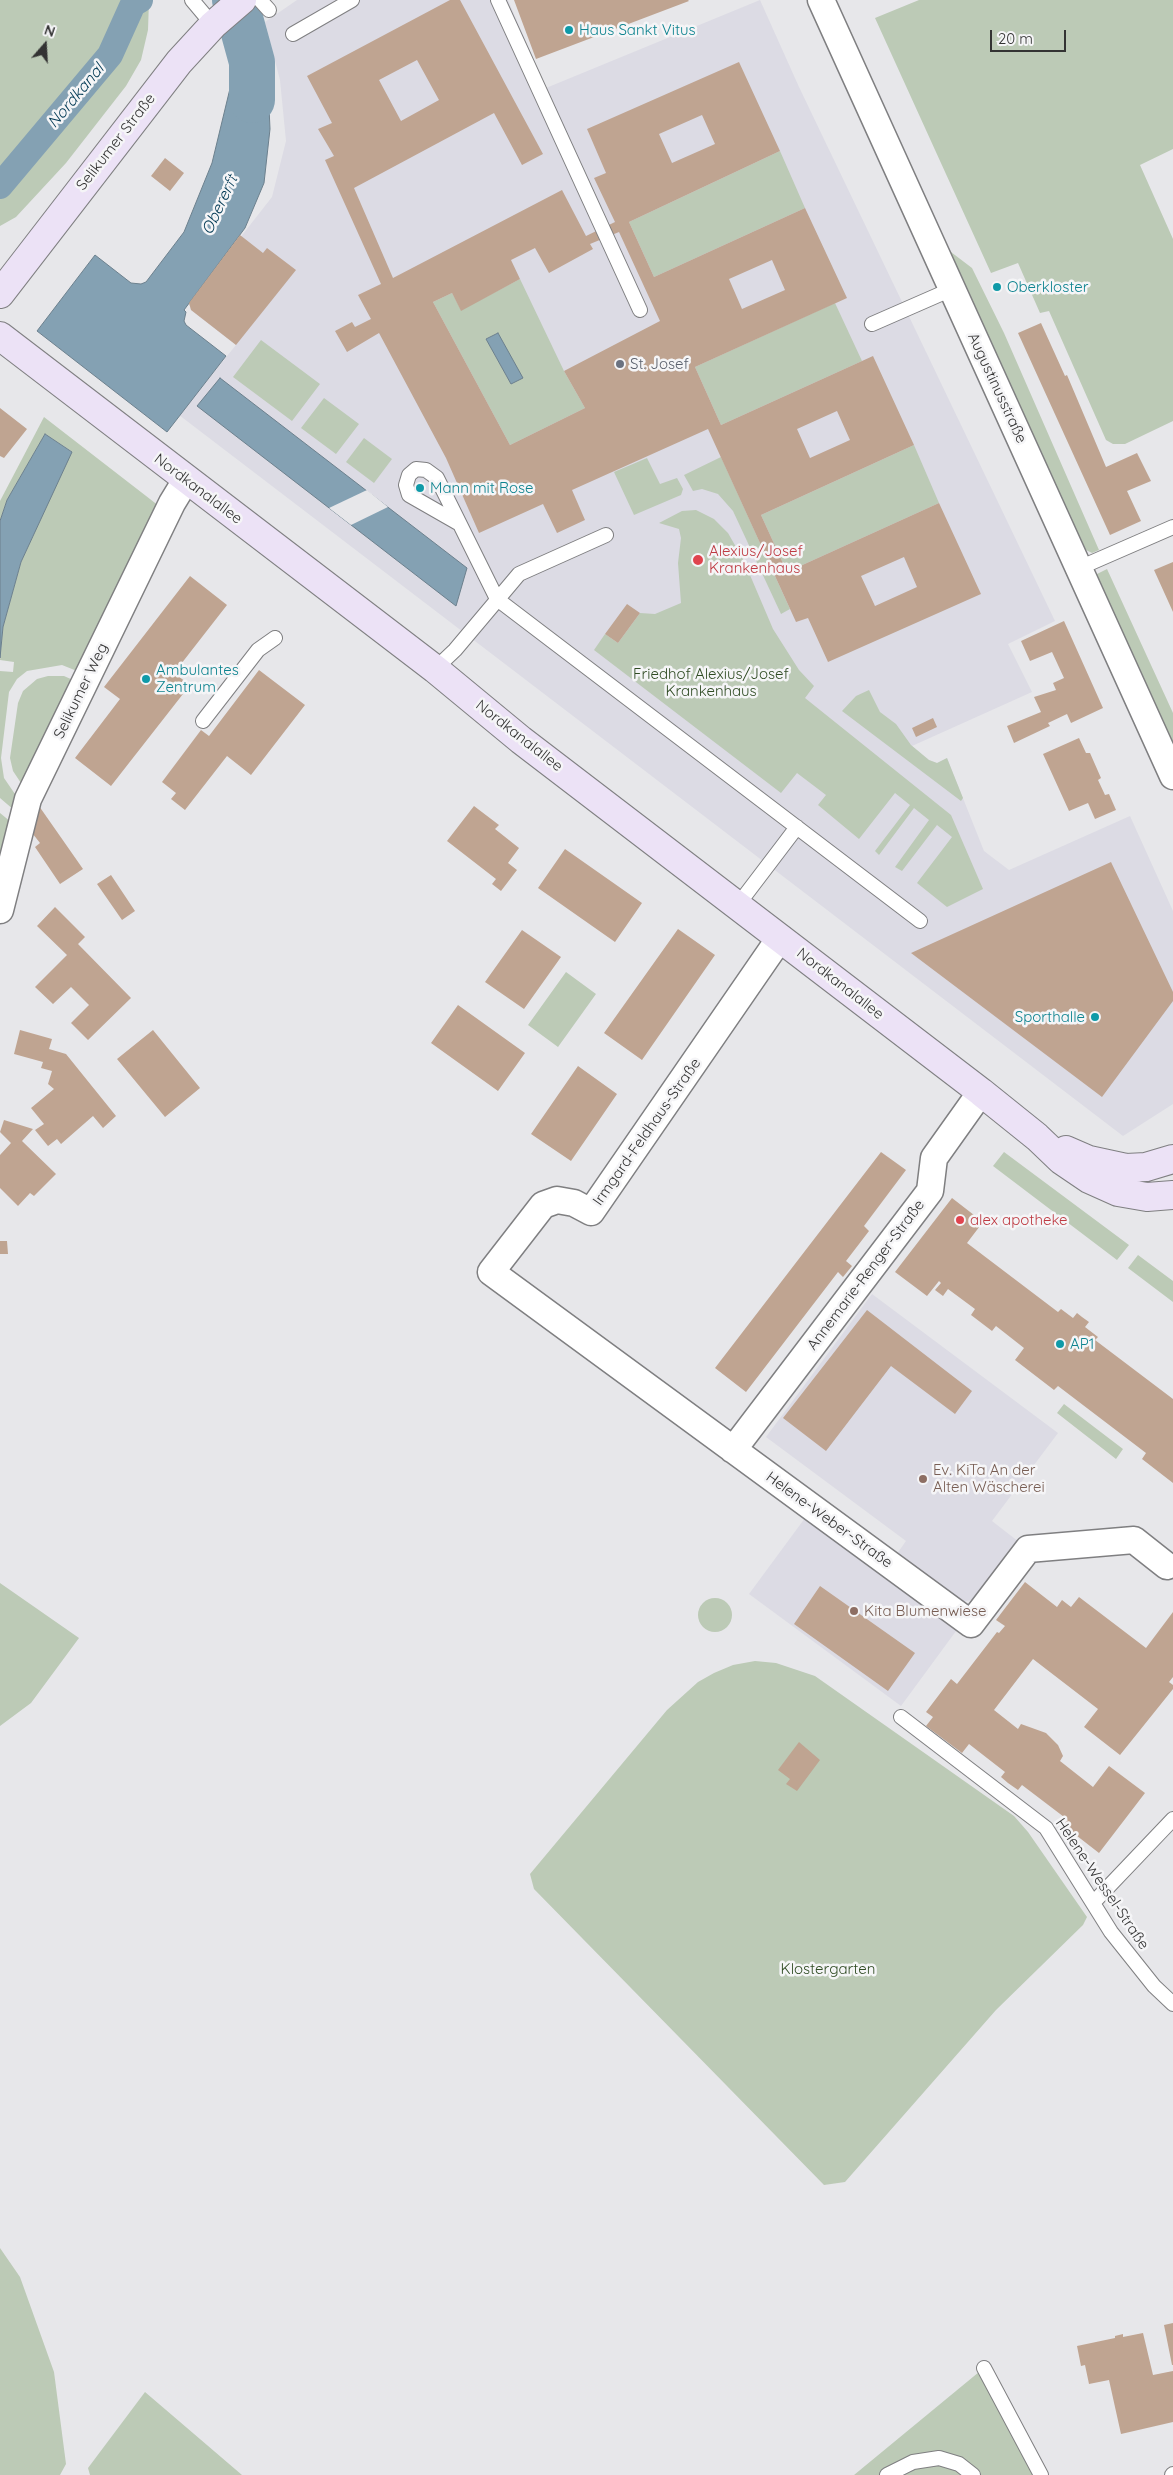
<!DOCTYPE html>
<meta charset="utf-8">
<style>
body{margin:0}
#map{position:relative;width:1173px;height:2475px;overflow:hidden;background:#e7e7ea;font-family:Quicksand,sans-serif}
canvas{display:block}
.north{position:absolute;left:20px;top:20px;width:50px;height:50px;-webkit-text-stroke:4px #f5f5f7;paint-order:stroke;rotate:19deg;font-size:14px;font-weight:700;line-height:20px;text-align:center;color:#333}
.north::after{content:'';display:block;margin:auto;width:18px;height:22px;background:#333;clip-path:polygon(50% 0,100% 100%,50% 72%,0 100%)}
.scale{position:absolute;left:990px;top:30px;width:76px;height:22px;box-sizing:border-box;border:2px solid #333;border-top:0;padding-left:6px;font-size:15px;line-height:18px;white-space:nowrap;color:#333;-webkit-text-stroke:4px #f5f5f7;paint-order:stroke}
</style>
<div id="map">
<canvas width="1173" height="2475"></canvas>
<div class="north">N</div>
<div class="scale">20 m</div>
</div>
<script>
const ctx = document.querySelector('canvas').getContext('2d');
ctx.lineJoin = 'round';
function paint(path, color) { ctx.fillStyle = color; ctx.fill(path, 'evenodd'); }
const shape = rows => new Path2D(rows.map(r => 'M' + r).join(''));
function stroke(path, color, width, dash) { ctx.strokeStyle = color; ctx.lineWidth = width; ctx.lineCap = dash ? 'butt' : 'round'; ctx.setLineDash(dash || []); ctx.stroke(path); }
function label(font, color, halo, rows, align = 'center') {
  ctx.font = font + ' Quicksand,sans-serif'; ctx.lineWidth = 5; ctx.setLineDash([]); ctx.textBaseline = 'middle'; ctx.strokeStyle = halo; ctx.fillStyle = color; for (const [text, x, y, turn = 0] of rows) {
    ctx.save(); ctx.translate(x, y); ctx.rotate((+turn || 0) * Math.PI / 180); ctx.textAlign = isNaN(turn) ? turn : align; if (halo) ctx.strokeText(text, 0, 0); ctx.fillText(text, 0, 0); ctx.restore();
  }
}
const built = shape([
 [297,0,508,0,546,88,760,0,799,87,1055,621,1008,644,1032,692,912,746,929,760,937,763,947,758,984,851,1009,870,1130,816,1173,911,1173,1104,1123,1136,179,415,236,345,191,310,189,303,272,197,286,141,280,80,265,22],
 [872,1294,1058,1433,992,1521,1019,1542,978,1599,960,1602,896,1555,906,1541,766,1437],
 [805,1518,959,1627,901,1706,749,1594]
]);
const green = shape([
 [0,0,124,0,103,48,0,169],
 [919,0,1173,0,1173,149,1140,165,1173,239,1173,421,1125,444,1113,444,1106,440,1049,311,1040,313,1018,263,991,273,875,18],
 [149,1,148,30,141,60,126,86,66,163,16,217,0,226,0,199,115,66],
 [780,151,805,208,654,277,629,222],
 [947,249,972,268,1004,333,1099,550,1092,553,1084,549],
 [520,279,564,371,585,408,510,445,433,302,452,293,461,310],
 [498,333,522,378,511,384,486,339],
 [835,303,862,361,721,425,695,367],
 [261,340,320,384,292,421,233,377],
 [324,398,359,424,336,454,301,428],
 [44,417,159,506,77,671,62,665,27,671,17,679,9,692,1,758,4,778,17,797,14,810,0,798,0,671,13,672,14,662,0,660,3,627,21,562,71,451,45,434,7,500,0,521,0,501],
 [364,438,392,459,374,483,346,462],
 [914,445,939,503,787,572,761,515],
 [721,457,790,609,781,614,733,511,718,494,702,489,693,491,684,475],
 [647,458,660,484,677,478,683,489,681,495,634,515,614,472],
 [696,510,714,519,728,533,744,561,773,629,799,670,814,686,805,698,951,815,983,889,947,907,917,883,952,837,937,825,902,871,895,867,929,820,914,808,879,855,875,851,910,805,895,793,859,839,818,805,826,795,797,773,781,793,594,650,605,634,618,643,640,613,655,614,681,603,678,563,681,538,679,529,659,523,682,511],
 [1107,569,1173,713,1173,747,1095,575],
 [48,676,64,676,73,680,21,783,13,771,10,758,18,703,23,691,37,679],
 [869,690,880,712,896,724,911,745,929,760,937,763,947,758,963,798,961,801,842,711,856,696],
 [0,813,11,822,0,873],
 [566,972,596,994,558,1047,528,1025],
 [1004,1152,1129,1245,1117,1260,993,1166],
 [1138,1255,1173,1281,1173,1302,1128,1268],
 [1064,1404,1123,1449,1116,1459,1057,1413],
 [0,1583,79,1638,31,1703,0,1726],
 '698 1615a17 17 0 1 1 34 0a17 17 0 1 1-34 0Z',
 [755,1661,776,1663,815,1676,1014,1816,1028,1832,1087,1917,1083,1925,996,2010,845,2182,824,2185,534,1889,530,1874,667,1710,698,1682,714,1673,733,1665],
 [0,2248,20,2277,54,2372,66,2464,60,2475,0,2475],
 [979,2372,1033,2475,854,2475],
 [145,2392,242,2475,90,2475,88,2468]
]);
const water = shape([
 [254,29,267,64,270,129,264,183,245,228,184,310,186,312,184,321,186,325,226,356,167,432,37,331,95,255,131,283,141,284,146,282,184,232,212,163,234,72,229,55,254,29],
 [498,333,523,378,511,384,486,339,498,333],
 [220,378,467,568,456,606,197,406,220,378],
 [45,434,72,452,21,562,3,627,0,658,0,521,7,500,45,434]
]);
const pier = shape([
 [367,490,388,507,351,525,329,508]
]);
const canal = shape([
 [0,186,110,55,133,4,140,0]
]);
const river = shape([
 [235,0,252,62,252,100]
]);
const building = shape([
 [450,0,460,0,543,154,522,165,494,113,354,188,393,278,562,190,586,236,615,222,594,178,606,173,587,129,739,62,780,151,629,222,654,277,805,208,847,298,695,367,721,425,873,356,914,445,761,515,787,572,939,503,981,594,828,662,808,618,796,622,708,429,572,490,585,520,557,533,543,504,479,533,446,458,379,333,347,352,335,331,352,322,355,327,371,319,358,295,381,284,325,160,334,156,318,129,332,123,307,76],
 [417,60,439,100,401,121,379,80],
 [702,115,715,144,672,163,659,134],
 [619,232,660,321,564,371,585,408,510,445,433,302,452,293,461,311,520,279,511,260,535,248,549,273,593,249,590,244],
 [772,260,785,290,742,309,729,279],
 [837,411,850,440,810,458,797,429],
 [904,557,917,587,875,606,861,576],
 [514,0,688,0,689,1,536,59],
 [165,158,184,173,170,191,151,176],
 [240,235,263,253,267,248,296,270,236,345,191,310,189,303],
 [1041,323,1065,376,1067,375,1106,467,1137,453,1151,481,1127,491,1141,521,1110,535,1018,333],
 [0,408,27,429,4,458,0,456],
 [1173,562,1173,612,1154,570],
 [190,576,227,605,174,673,190,685,111,786,75,758,120,699,104,687],
 [627,604,640,613,618,643,605,634],
 [1064,621,1103,708,1071,723,1067,714,1048,723,1050,726,1014,743,1007,726,1041,712,1034,697,1056,690,1053,683,1064,678,1052,652,1030,661,1021,641],
 [259,670,305,705,251,775,227,756,185,810,171,799,176,793,162,782,201,730,209,736],
 [933,718,937,727,916,737,912,728],
 [1079,738,1086,753,1090,753,1101,778,1098,780,1105,795,1109,794,1116,810,1095,819,1088,803,1069,811,1043,754],
 [39,806,83,869,60,884,35,847,40,843,29,829],
 [474,806,499,825,495,829,519,848,508,863,517,870,501,891,492,884,496,879,447,841],
 [565,849,642,903,615,942,538,888],
 [1111,862,1173,992,1173,1001,1102,1097,911,953],
 [111,875,135,911,122,920,97,884],
 [55,907,85,937,78,944,131,998,88,1040,71,1023,89,1005,71,987,53,1004,35,987,67,955,37,926],
 [678,929,715,955,642,1060,604,1033],
 [522,930,561,957,524,1009,485,982],
 [458,1005,525,1053,498,1091,431,1043],
 [20,1030,52,1039,49,1049,66,1054,116,1116,103,1128,93,1116,61,1144,57,1139,48,1146,35,1130,44,1124,31,1108,54,1089,48,1084,52,1071,41,1068,43,1062,14,1054],
 [153,1030,200,1088,165,1117,117,1059],
 [578,1066,617,1094,571,1161,531,1134],
 [4,1120,33,1129,22,1141,56,1174,34,1196,30,1193,18,1206,0,1188,0,1155,11,1143,0,1132],
 [881,1152,906,1170,864,1226,869,1231,846,1261,852,1266,843,1277,838,1272,746,1392,715,1368],
 [952,1198,983,1222,967,1243,1058,1312,1061,1309,1073,1318,1077,1313,1082,1317,1089,1322,1085,1327,1098,1337,1095,1340,1173,1399,1173,1483,1142,1459,1146,1453,1058,1386,1054,1390,1015,1360,1024,1348,996,1326,992,1331,971,1315,975,1309,948,1289,943,1296,935,1290,941,1283,939,1281,927,1296,895,1272],
 [0,1241,7,1241,8,1254,0,1254],
 [867,1310,972,1391,955,1414,891,1366,826,1451,783,1418],
 [1025,1582,1057,1607,1062,1600,1071,1607,1079,1597,1146,1648,1173,1612,1173,1677,1169,1682,1173,1685,1173,1689,1120,1755,1084,1727,1098,1709,1033,1659,994,1710,1018,1729,1021,1724,1046,1733,1058,1745,1063,1756,1060,1761,1093,1787,1109,1766,1145,1793,1099,1853,1063,1825,1068,1820,1022,1785,1018,1790,1008,1783,1001,1777,1005,1772,969,1744,962,1753,926,1726,933,1717,926,1712,951,1679,957,1684,997,1632,999,1633,1005,1626,996,1620],
 [820,1586,915,1653,888,1691,794,1624],
 [799,1742,820,1760,797,1791,786,1784,790,1779,778,1770],
 [1173,2323,1173,2365,1172,2365,1164,2325],
 [1143,2333,1153,2375,1173,2371,1173,2422,1121,2434,1109,2380,1089,2384,1085,2365,1081,2366,1077,2346,1115,2338,1115,2336,1123,2334,1123,2337]
]);
const lane = shape([
 [192,0,213,25],
 [260,0,269,10],
 [498,0,640,310],
 [293,34,352,0],
 [872,324,952,289],
 [458,523,409,495,406,485,409,475,416,469,426,470,437,478,497,599,920,921],
 [1079,568,1173,527],
 [435,669,455,650,519,574,606,535],
 [203,721,258,650,275,638],
 [737,906,797,827],
 [901,1717,1046,1828,1111,1932,1154,1986,1173,2004],
 [1093,1903,1173,1819],
 [984,2368,1041,2475],
 [887,2475,913,2462,939,2458,959,2464,973,2475],
 [1172,2475,1173,2474]
]);
const street = shape([
 [821,0,1173,776],
 [0,910,28,799,172,503,186,480],
 [780,938,591,1212,574,1203,557,1200,543,1205,491,1272,971,1624,1028,1549,1134,1540,1167,1566],
 [733,1450,930,1191,934,1158,981,1092]
]);
const secondary = shape([
 [0,294,179,62,213,25,242,0],
 [0,336,435,669,521,740,981,1092,1037,1137,1061,1160,1089,1179,1118,1192,1147,1197,1173,1195],
 [1066,1150,1089,1160,1126,1168,1146,1167,1173,1159]
]);
const markers = [
 [569,30,5,"#0f9aa8"],
 [997,287,5,"#0f9aa8"],
 [620,364,5,"#6b7280"],
 [420,488,5,"#0f9aa8"],
 [698,560,6,"#e0444e"],
 [146,679,5,"#0f9aa8"],
 [1095,1017,5,"#0f9aa8"],
 [960,1220,5,"#e0444e"],
 [1060,1344,5,"#0f9aa8"],
 [923,1479,5,"#8d6e63"],
 [854,1611,5,"#8d6e63"]
];
const cultureNames = [
 ["Haus Sankt Vitus",579,30],
 ["Oberkloster",1007,287],
 ["Mann mit Rose",430,488],
 ["Ambulantes",156,670],
 ["Zentrum",156,687],
 ["Sporthalle",1085,1017,"right"],
 ["AP1",1070,1344]
];
const streetNames = [
 ["Selikumer Straße",116,142,-52],
 ["Augustinusstraße",997,388,65],
 ["Nordkanalallee",198,489,37],
 ["Selikumer Weg",81,691,-64],
 ["Nordkanalallee",519,736,38],
 ["Nordkanalallee",840,984,38],
 ["Irmgard-Feldhaus-Straße",647,1132,-55],
 ["Annemarie-Renger-Straße",866,1275,-53],
 ["Helene-Weber-Straße",829,1520,36],
 ["Helene-Wessel-Straße",1102,1884,56]
];
const worshipNames = [
 ["St. Josef",630,364]
];
const healthNames = [
 ["Alexius/Josef",709,551],
 ["Krankenhaus",709,568],
 ["alex apotheke",970,1220]
];
const parkNames = [
 ["Friedhof Alexius/Josef",711,674],
 ["Krankenhaus",711,691],
 ["Klostergarten",828,1969]
];
const educationNames = [
 ["Ev. KiTa An der",933,1470],
 ["Alten Wäscherei",933,1487],
 ["Kita Blumenwiese",864,1611]
];
const waterNames = [
 ["Nordkanal",76,96,-50],
 ["Obererft",220,205,-65]
];
paint(built, '#dcdbe4');
paint(green, '#bccab6');
paint(water, '#84a1b3');
stroke(water, '#6c808d', 1);
paint(pier, '#e7e7ea');
stroke(canal, '#84a1b3', 26);
stroke(river, '#84a1b3', 46);
paint(building, '#bfa491');
stroke(lane, '#7f7f81', 16);
stroke(street, '#7f7f81', 29);
stroke(secondary, '#7f7f81', 30);
stroke(lane, '#fff', 14);
stroke(street, '#fff', 26);
stroke(secondary, '#ece2f6', 28);
for (const [x, y, r, color] of markers) { const dot = new Path2D(); dot.arc(x, y, r, 0, 2 * Math.PI); ctx.fillStyle = color; ctx.fill(dot); stroke(dot, '#f5f5f7', 2); }
label('15px', '#0d838f', '#f5f5f7', cultureNames, 'left');
label('15px', '#333', '#f5f5f7', streetNames);
label('15px', '#5b616d', '#f5f5f7', worshipNames, 'left');
label('15px', '#be3a42', '#f5f5f7', healthNames, 'left');
label('15px', '#2f4b23', '#f5f5f7', parkNames);
label('15px', '#785e54', '#f5f5f7', educationNames, 'left');
label('italic 16px', '#003954', '#f5f5f7', waterNames);
</script>
